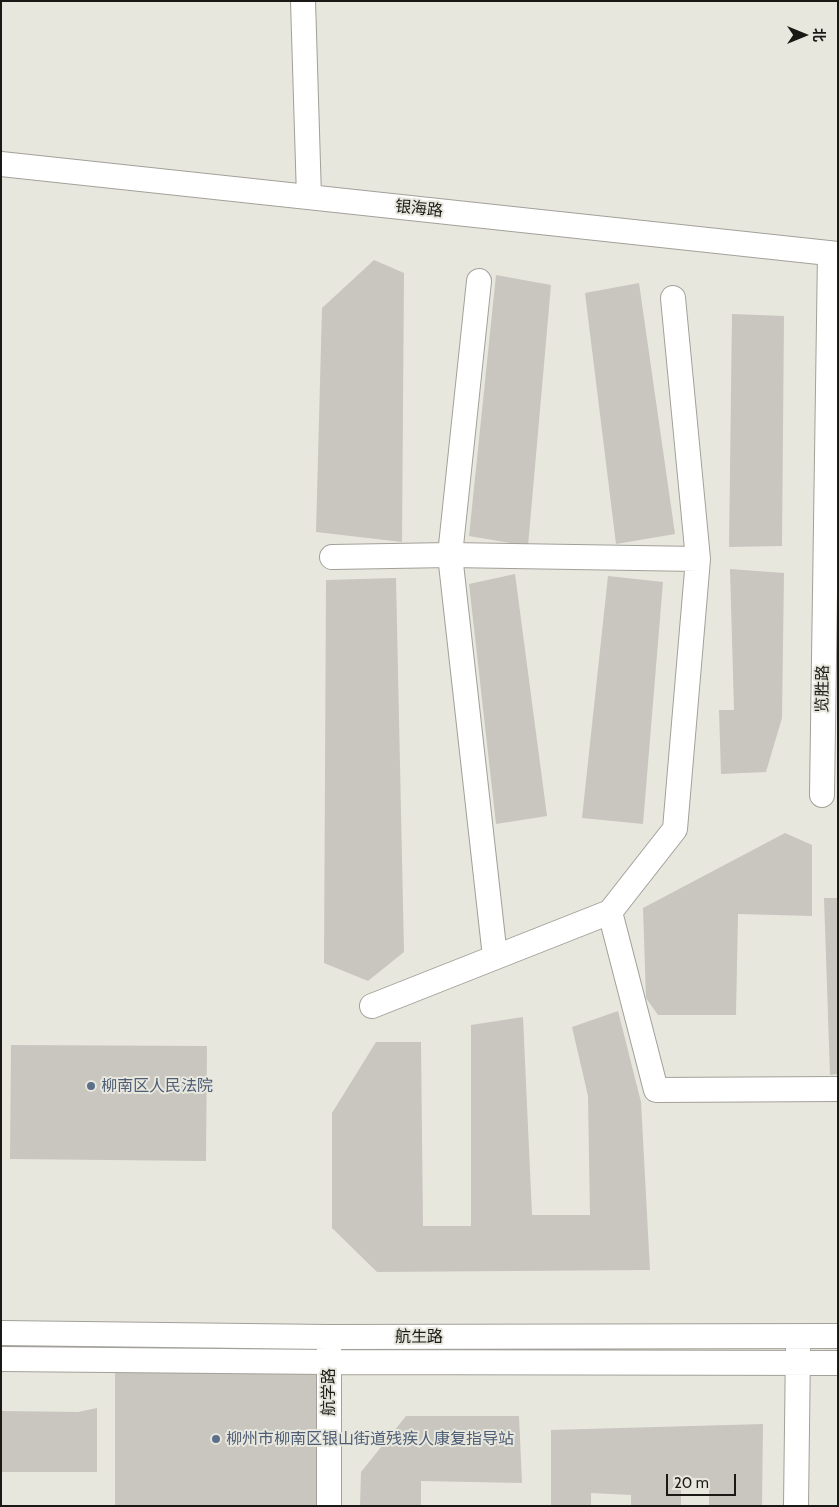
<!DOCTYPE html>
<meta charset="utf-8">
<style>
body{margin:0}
#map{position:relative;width:839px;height:1507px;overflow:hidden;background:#e8e7de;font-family:Cabin,"Noto Sans SC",sans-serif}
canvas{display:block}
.frame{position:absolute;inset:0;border:2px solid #1a1916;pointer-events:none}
.north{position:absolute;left:779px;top:10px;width:50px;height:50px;-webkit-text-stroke:4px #e8e7de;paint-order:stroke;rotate:90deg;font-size:14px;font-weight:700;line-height:20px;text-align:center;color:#1a1916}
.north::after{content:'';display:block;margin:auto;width:18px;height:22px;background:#1a1916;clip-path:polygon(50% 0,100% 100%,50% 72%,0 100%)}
.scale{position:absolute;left:666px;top:1474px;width:70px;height:22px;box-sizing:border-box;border:2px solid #1a1916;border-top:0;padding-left:6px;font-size:15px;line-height:18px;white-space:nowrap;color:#1a1916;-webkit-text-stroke:4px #e8e7de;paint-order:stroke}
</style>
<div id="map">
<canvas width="839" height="1507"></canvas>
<div class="frame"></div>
<div class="north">北</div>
<div class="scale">20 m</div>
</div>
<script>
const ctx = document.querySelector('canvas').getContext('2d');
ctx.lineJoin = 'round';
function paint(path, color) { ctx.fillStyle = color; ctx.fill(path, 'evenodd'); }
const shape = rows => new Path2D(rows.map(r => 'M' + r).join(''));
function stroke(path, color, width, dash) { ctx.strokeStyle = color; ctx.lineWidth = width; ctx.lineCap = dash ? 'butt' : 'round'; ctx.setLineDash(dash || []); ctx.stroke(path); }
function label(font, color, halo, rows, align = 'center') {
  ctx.font = font + ' Cabin,"Noto Sans SC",sans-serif'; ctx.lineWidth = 4; ctx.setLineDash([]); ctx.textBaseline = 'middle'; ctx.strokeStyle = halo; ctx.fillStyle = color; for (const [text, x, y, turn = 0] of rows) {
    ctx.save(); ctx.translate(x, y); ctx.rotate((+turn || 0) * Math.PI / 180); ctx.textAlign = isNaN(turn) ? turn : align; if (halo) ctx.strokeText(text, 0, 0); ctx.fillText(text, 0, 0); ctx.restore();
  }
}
const building = shape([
 [374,260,404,273,402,542,316,532,322,308],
 [496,275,551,285,528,546,469,536],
 [639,283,675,534,616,544,585,293],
 [732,314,784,316,782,546,729,547],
 [730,569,784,573,782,718,766,772,721,774,719,710,734,710],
 [515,574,547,816,496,824,469,584],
 [608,576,663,582,643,824,582,818],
 [396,578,404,952,368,981,324,963,326,580],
 [785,833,812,845,812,916,738,914,736,1015,658,1015,646,998,643,908],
 [824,898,838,898,838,1074,830,1075],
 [618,1011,641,1102,650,1270,377,1272,332,1228,332,1113,376,1042,421,1042,423,1226,471,1226,471,1025,523,1017,532,1215,590,1215,588,1096,572,1027],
 [11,1045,207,1046,206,1161,10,1159],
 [229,1371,318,1371,316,1506,115,1506,115,1373],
 [97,1408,97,1472,1,1472,1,1411,78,1412],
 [406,1416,519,1416,522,1483,421,1481,421,1506,360,1506,361,1472],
 [763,1424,762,1506,709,1506,709,1479,681,1477,681,1506,631,1506,631,1495,591,1493,591,1506,551,1506,551,1430]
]);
const minor = shape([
 [303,1,309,197],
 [1,164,838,254],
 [479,281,450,555,495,957],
 [332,557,450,555,698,559],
 [822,795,830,253],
 [610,912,656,1090,838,1089],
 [372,1006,610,912,675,829,698,559,673,298],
 [1,1333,329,1337,838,1336],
 [329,1347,329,1506],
 [1,1359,329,1362,838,1363],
 [796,1506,798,1348]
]);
const markers = [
 [91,1086,5,"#5c6f8a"],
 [216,1439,5,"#5c6f8a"]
];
const streetNames = [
 ["银海路",419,209,6],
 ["览胜路",823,689,-89],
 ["航生路",419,1337],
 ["航学路",329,1392,-90]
];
const serviceNames = [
 ["柳南区人民法院",101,1086],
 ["柳州市柳南区银山街道残疾人康复指导站",226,1439]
];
paint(building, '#c8c6bf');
stroke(minor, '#a2a098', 26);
stroke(minor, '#fff', 24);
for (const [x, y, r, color] of markers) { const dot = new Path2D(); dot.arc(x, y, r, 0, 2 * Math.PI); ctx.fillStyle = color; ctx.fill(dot); stroke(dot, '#e8e7de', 2); }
label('16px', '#1a1916', '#e8e7de', streetNames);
label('16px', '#4e5e75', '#e8e7de', serviceNames, 'left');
</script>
